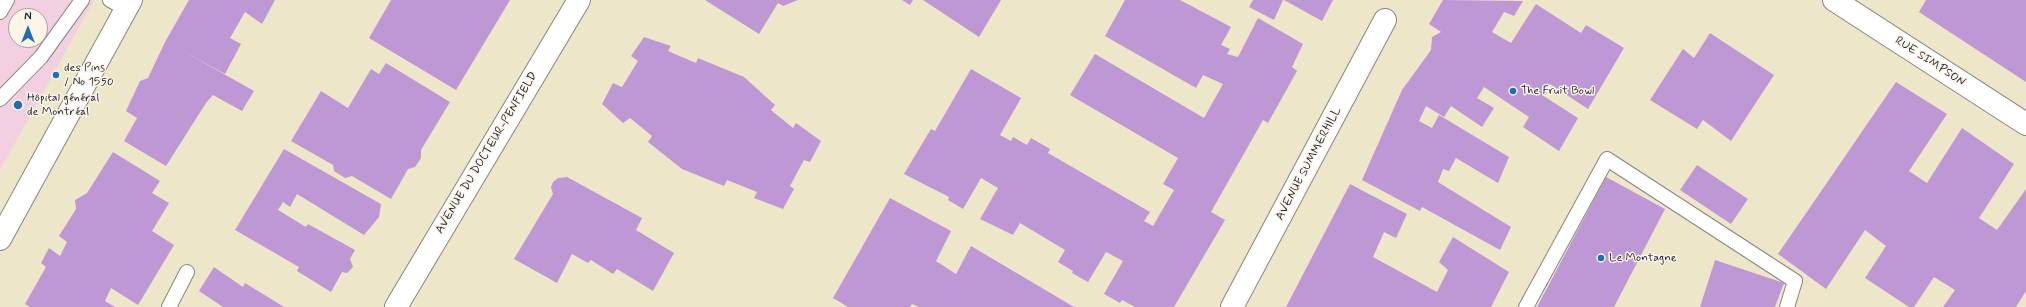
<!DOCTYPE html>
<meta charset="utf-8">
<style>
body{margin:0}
#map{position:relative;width:2026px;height:307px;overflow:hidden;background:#eee6c8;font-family:Mynerve,sans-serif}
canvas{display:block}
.north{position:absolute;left:8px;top:8px;width:40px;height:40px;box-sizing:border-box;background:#fcf5e5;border:1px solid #a5a1a1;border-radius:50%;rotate:0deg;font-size:11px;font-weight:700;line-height:16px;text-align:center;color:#22223b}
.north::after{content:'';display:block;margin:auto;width:14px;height:18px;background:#1f6fb2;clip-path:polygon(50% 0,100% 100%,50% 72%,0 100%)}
</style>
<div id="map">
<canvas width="2026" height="307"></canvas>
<div class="north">N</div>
</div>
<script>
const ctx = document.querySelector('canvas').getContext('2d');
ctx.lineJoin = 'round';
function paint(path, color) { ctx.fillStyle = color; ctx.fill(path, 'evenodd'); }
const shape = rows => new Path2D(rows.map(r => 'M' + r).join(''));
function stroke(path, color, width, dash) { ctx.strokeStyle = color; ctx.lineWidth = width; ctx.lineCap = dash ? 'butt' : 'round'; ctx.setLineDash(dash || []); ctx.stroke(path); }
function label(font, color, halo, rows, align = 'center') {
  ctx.font = font + ' Mynerve,sans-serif'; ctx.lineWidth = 3; ctx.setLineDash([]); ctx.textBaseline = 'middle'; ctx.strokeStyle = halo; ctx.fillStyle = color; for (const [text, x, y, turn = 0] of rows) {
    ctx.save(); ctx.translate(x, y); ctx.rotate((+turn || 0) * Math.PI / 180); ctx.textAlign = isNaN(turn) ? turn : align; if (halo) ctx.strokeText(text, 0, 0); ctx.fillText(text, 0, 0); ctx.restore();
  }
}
const built = shape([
 [0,0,94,0,0,170],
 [16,16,40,16,40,40,16,40]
]);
const building = shape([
 [189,0,275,0,262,24,245,12,230,38,241,44,225,74,183,51,254,91,242,111,213,95,206,103,166,166,124,141,137,118,126,111,140,81,148,78,165,42],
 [391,0,510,0,456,90,369,38],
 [705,0,798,0,783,6,778,3,759,34],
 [902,0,913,0,910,5],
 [923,0,1001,0,979,37],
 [1125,0,1180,0,1231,27,1221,45,1230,49,1227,54,1238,57,1258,18,1303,44,1292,67,1297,71,1268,123,1263,120,1211,212,1225,220,1174,307,1135,307,1122,300,1120,303,1104,294,1123,261,1106,252,1088,282,1072,273,1073,271,1058,262,1065,250,1020,223,1013,235,980,219,998,188,981,178,963,209,948,200,949,197,904,174,931,129,935,131,971,69,1021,98,1000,135,1011,141,1013,137,1027,145,1031,138,1050,149,1048,153,1150,212,1144,221,1153,226,1174,190,1163,184,1178,158,1070,95,1095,54,1204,118,1223,84,1203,75,1196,88,1105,36],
 [1253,0,1283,0,1274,20,1249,7],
 [1284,0,1333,0,1322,21],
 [1443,0,1523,1,1514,16,1504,12,1492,32,1511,43,1536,4,1581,33,1586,25,1624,48,1588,109,1550,84,1542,95,1578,118,1559,151,1523,127,1529,117,1484,87,1477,98,1494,108,1482,127,1451,106,1444,117,1426,106,1419,121,1432,128,1439,115,1509,157,1498,183,1456,158,1449,171,1443,169,1438,182,1511,227,1500,250,1422,207,1420,211,1362,180,1402,90,1431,50,1432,37,1441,32,1429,24],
 [1926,0,2026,0,2026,82,1919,12],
 [1710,33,1774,75,1731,141,1703,120,1697,129,1650,100,1683,49,1694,58],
 [644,37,671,46,668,51,696,63,698,58,744,77,775,105,771,110,793,128,796,123,821,141,810,162,804,160,790,186,794,189,783,209,754,198,757,192,727,180,724,186,682,169,648,142,652,136,630,118,623,123,602,104,613,83,622,87,638,61,631,56],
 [386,63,450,102,421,150,421,158,415,167,408,169,391,199,352,176,345,178,334,171,333,165,291,141,321,91,348,108,371,69,379,74],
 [1896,82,1947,114,1909,171,1927,183,1962,128,2014,164,1979,218,1997,230,2026,189,2026,291,2016,307,1943,307,1955,290,1934,277,1914,307,1909,307,1865,278,1886,246,1865,230,1826,289,1778,254],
 [284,149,381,204,379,217,364,235,297,194,290,207,283,202,278,210,306,227,308,224,355,250,350,259,353,267,347,273,342,272,331,292,297,271,299,267,235,230],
 [113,152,160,181,152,193,169,203,152,231,174,245,138,305,111,288,105,301,115,307,30,307,25,304,46,267,41,263,49,248,60,256,67,242,59,236,76,209,75,200,87,193],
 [1697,165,1748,199,1731,224,1680,190],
 [567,177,642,218,636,230,674,253,653,291,617,269,613,274,591,260,588,263,572,254,557,283,514,259,553,194,551,187,553,182,558,178],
 [1606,177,1665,209,1614,307,1537,307],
 [1350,184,1407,214,1396,238,1384,232,1373,257,1437,292,1448,270,1439,262,1453,237,1509,272,1491,307,1286,307],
 [890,198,951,231,936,261,956,274,971,246,1074,307,919,307,912,304,910,307,848,307,833,298],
 [1715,260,1784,283,1775,307,1700,307],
 [214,267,243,287,245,283,284,307,223,307,199,291]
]);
const lane = shape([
 [110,0,126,9],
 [0,12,7,0],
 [0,99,41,57,82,0],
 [169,307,187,272],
 [1526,307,1607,159,1795,281,1787,307]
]);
const street = shape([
 [1834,0,2026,124],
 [1232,307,1385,20]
]);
const secondary = shape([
 [0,239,131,0],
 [396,307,579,0]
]);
const markers = [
 [56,75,4,"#1f6fb2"],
 [1513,91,4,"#1f6fb2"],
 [18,105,5,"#1f6fb2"],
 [1601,258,4,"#1f6fb2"]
];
const streetNames = [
 ["RUE SIMPSON",1930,62,33],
 ["AVENUE DU DOCTEUR-PENFIELD",487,153,-59],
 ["AVENUE SUMMERHILL",1309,164,-62]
];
const poiNames = [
 ["des Pins",64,68],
 ["/ No 1550",64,82],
 ["The Fruit Bowl",1521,91],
 ["Hôpital général",27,98],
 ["de Montréal",27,112],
 ["Le Montagne",1609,258]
];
paint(built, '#f2cfe1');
paint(building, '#be98d5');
stroke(lane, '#888482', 16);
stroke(street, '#888482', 24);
stroke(secondary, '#888482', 24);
stroke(lane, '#fff', 14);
stroke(street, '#fff', 22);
stroke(secondary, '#fff', 22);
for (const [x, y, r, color] of markers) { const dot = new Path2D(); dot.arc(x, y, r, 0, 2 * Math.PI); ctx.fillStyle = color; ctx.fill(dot); stroke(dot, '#fcf5e5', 1.5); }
label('12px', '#22223b', '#fcf5e5', streetNames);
label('12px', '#22223b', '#fcf5e5', poiNames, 'left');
</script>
